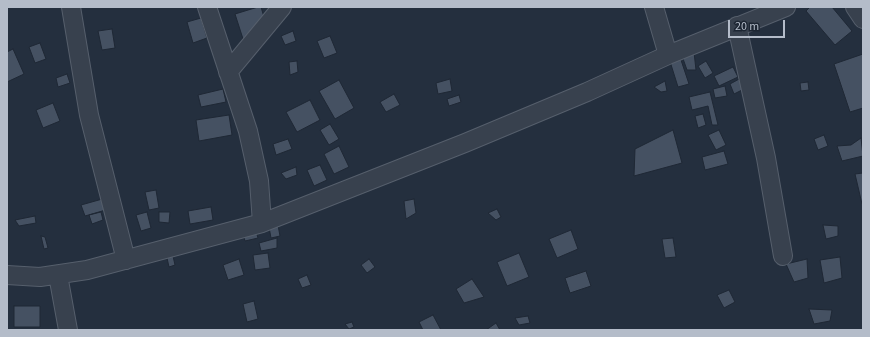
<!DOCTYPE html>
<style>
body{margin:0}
#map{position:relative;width:870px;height:337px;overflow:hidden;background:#242f3e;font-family:"Source Sans 3",sans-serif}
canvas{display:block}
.frame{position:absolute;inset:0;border:8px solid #b4bcc9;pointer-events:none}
.scale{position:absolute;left:728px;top:20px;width:57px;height:18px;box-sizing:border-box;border:2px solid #b4bcc9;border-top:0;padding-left:5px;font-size:12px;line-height:14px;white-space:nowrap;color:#b4bcc9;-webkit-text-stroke:3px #1d2633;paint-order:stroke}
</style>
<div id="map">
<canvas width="870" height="337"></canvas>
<div class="frame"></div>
<div class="scale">20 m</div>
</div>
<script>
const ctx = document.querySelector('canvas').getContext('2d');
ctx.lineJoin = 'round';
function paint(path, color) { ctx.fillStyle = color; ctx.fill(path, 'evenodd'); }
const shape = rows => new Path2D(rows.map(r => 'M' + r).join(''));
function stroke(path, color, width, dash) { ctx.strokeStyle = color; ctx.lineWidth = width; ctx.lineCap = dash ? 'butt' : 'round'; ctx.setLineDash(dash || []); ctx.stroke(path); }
const building = shape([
 [258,7,261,7,269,34,244,42,235,14,258,7],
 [810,7,832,7,852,31,835,45,806,11,810,7],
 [201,18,207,38,193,43,187,22,201,18],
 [112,29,115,48,102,50,98,31,112,29],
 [293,31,296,41,285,45,281,36,293,31],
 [330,36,337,53,324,58,317,41,330,36],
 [40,43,46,59,35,63,29,47,40,43],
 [13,49,24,74,7,82,7,52,13,49],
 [678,51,689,84,678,87,668,55,678,51],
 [694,52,696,70,687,70,681,53,694,52],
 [863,54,863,108,850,112,834,64,863,54],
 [297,61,298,72,290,75,289,62,297,61],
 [706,61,713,73,705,78,698,66,706,61],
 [733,67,738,77,719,86,714,76,733,67],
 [67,74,70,83,58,87,56,78,67,74],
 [741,78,746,88,734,94,730,84,741,78],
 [450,79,452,91,438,94,436,83,450,79],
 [339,80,354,108,335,119,319,91,339,80],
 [665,81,667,91,661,92,654,87,665,81],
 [808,82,809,90,801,91,800,83,808,82],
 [725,86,727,96,715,98,713,89,725,86],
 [223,89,226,102,201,107,198,95,223,89],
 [710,92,718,125,712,125,708,106,692,110,689,97,710,92],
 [394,94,400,105,386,112,380,102,394,94],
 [459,95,461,102,449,106,447,99,459,95],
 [310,100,320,120,297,132,286,112,310,100],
 [53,103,60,121,43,128,36,110,53,103],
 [703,114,706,125,698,128,695,116,703,114],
 [229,115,232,135,199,141,196,120,229,115],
 [330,124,339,139,329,145,320,130,330,124],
 [673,130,682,163,634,176,635,149,673,130],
 [719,130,726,145,716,150,708,135,719,130],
 [824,135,828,146,818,150,814,139,824,135],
 [861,138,863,156,842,161,837,146,851,145,861,138],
 [288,139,292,149,276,155,273,144,288,139],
 [339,146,349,167,334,174,324,154,339,146],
 [724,151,728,164,705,170,702,157,724,151],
 [320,165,327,180,314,186,307,170,320,165],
 [296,167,297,175,286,179,281,173,296,167],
 [863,173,863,204,862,204,855,174,863,173],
 [156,190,159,208,149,210,145,192,156,190],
 [113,196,116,207,85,216,81,205,113,196],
 [414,199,416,213,406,219,404,201,414,199],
 [211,207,213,220,190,224,188,211,211,207],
 [497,209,501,217,496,220,488,213,497,209],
 [101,212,103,220,92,224,89,215,101,212],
 [147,212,151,228,141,231,136,215,147,212],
 [159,212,170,212,169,223,159,222,159,212],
 [35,216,36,223,19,226,15,220,35,216],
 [278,225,280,236,271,238,269,227,278,225],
 [823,225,838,226,838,236,826,239,823,225],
 [571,230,578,249,557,258,549,239,571,230],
 [256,231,258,238,245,241,243,234,256,231],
 [41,236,45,237,48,248,44,249,41,236],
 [277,238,277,248,261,251,259,243,277,238],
 [673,238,676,257,665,258,662,239,673,238],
 [268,253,270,268,255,270,253,255,268,253],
 [519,253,529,277,507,286,497,262,519,253],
 [173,256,175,265,169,267,167,258,173,256],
 [840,257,842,278,824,283,820,260,840,257],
 [239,259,244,275,228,280,223,265,239,259],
 [369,259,375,267,367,273,361,265,369,259],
 [807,259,808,278,794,282,786,264,807,259],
 [586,271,591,286,570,293,565,278,586,271],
 [307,275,311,285,302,288,298,279,307,275],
 [472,279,484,297,464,303,456,289,472,279],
 [729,290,735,302,724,308,717,295,729,290],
 [254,301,258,319,247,322,243,304,254,301],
 [14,306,40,306,40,327,14,327,14,306],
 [809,309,832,310,830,321,814,324,809,309],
 [433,315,441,330,423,330,419,322,433,315],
 [528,316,530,323,519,325,515,318,528,316],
 [352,322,354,327,349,329,345,324,352,322],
 [496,323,500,330,486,330,496,323]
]);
const street = shape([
 [71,7,89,115,126,260],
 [207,7,248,131,259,181,262,223],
 [654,7,668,55],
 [855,7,863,19],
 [737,26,766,158,783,256],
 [228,72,282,7],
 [7,275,40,277,87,270,262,223,465,143,587,92,668,55,786,7],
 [58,275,68,330]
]);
paint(building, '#455162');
stroke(building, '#1f2835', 1);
stroke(street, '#565f6c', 20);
stroke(street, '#38414e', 18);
</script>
